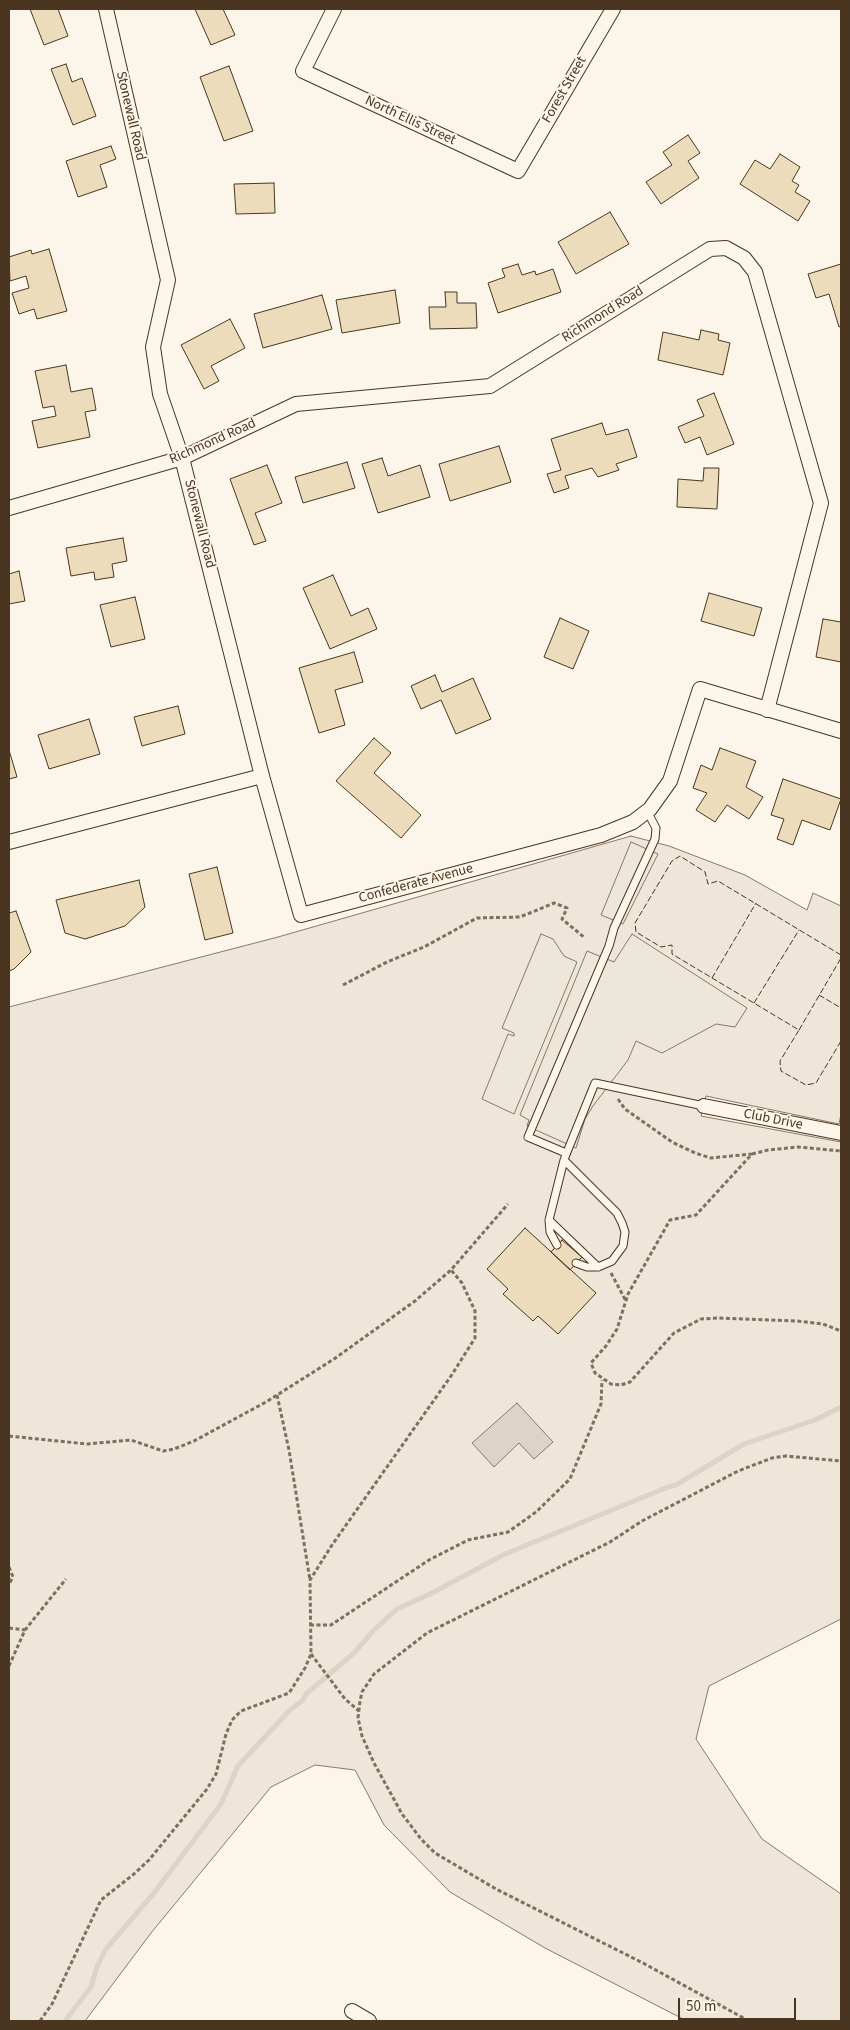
<!DOCTYPE html>
<style>
body{margin:0}
#map{position:relative;width:850px;height:2030px;overflow:hidden;background:#fbf6e9;font-family:"Source Sans 3",sans-serif}
canvas{display:block}
.frame{position:absolute;inset:0;border:10px solid #4a3520;pointer-events:none}
.scale{position:absolute;left:678px;top:1998px;width:118px;height:22px;box-sizing:border-box;border:2px solid #4a3520;border-top:0;padding-left:6px;font-size:15px;line-height:18px;white-space:nowrap;color:#4a3520;-webkit-text-stroke:4px #fbf6e9;paint-order:stroke}
</style>
<div id="map">
<canvas width="850" height="2030"></canvas>
<div class="frame"></div>
<div class="scale">50 m</div>
</div>
<script>
const ctx = document.querySelector('canvas').getContext('2d');
ctx.lineJoin = 'round';
function paint(path, color) { ctx.fillStyle = color; ctx.fill(path, 'evenodd'); }
const shape = rows => new Path2D(rows.map(r => 'M' + r).join(''));
function stroke(path, color, width, dash) { ctx.strokeStyle = color; ctx.lineWidth = width; ctx.lineCap = dash ? 'butt' : 'round'; ctx.setLineDash(dash || []); ctx.stroke(path); }
function label(font, color, halo, rows, align = 'center') {
  ctx.font = font + ' "Source Sans 3",sans-serif'; ctx.lineWidth = 4; ctx.setLineDash([]); ctx.textBaseline = 'middle'; ctx.strokeStyle = halo; ctx.fillStyle = color; for (const [text, x, y, turn = 0] of rows) {
    ctx.save(); ctx.translate(x, y); ctx.rotate((+turn || 0) * Math.PI / 180); ctx.textAlign = isNaN(turn) ? turn : align; if (halo) ctx.strokeText(text, 0, 0); ctx.fillText(text, 0, 0); ctx.restore();
  }
}
const green = shape([
 [631,836,669,846,745,875,807,910,813,893,841,906,841,1114,839,1124,706,1096,701,1116,841,1142,841,1619,709,1686,696,1739,762,1839,841,1894,841,2021,687,2021,545,1948,450,1892,384,1825,355,1770,315,1765,271,1787,151,1933,85,2021,9,2021,9,1007,278,937,631,836]
]);
const parking = shape([
 [631,842,658,854,623,924,601,915,631,842],
 [541,934,553,939,564,956,577,962,514,1114,482,1099,508,1034,514,1036,514,1033,502,1028,541,934],
 [632,934,747,1008,735,1027,716,1024,662,1053,636,1041,628,1060,593,1106,585,1119,576,1148,527,1126,529,1120,520,1115,587,951,614,962,632,934]
]);
const water = shape([
 [517,1403,553,1442,534,1459,519,1443,494,1467,472,1443,517,1403]
]);
const stream = shape([
 [65,2021,91,1987,97,1967,106,1949,154,1893,221,1804,238,1766,289,1711,303,1700,306,1694,354,1653,374,1630,397,1609,432,1593,505,1554,668,1487,676,1485,744,1444,815,1420,841,1407]
]);
const building = shape([
 [30,9,58,9,68,36,44,45,30,9],
 [195,9,223,9,235,35,211,45,195,9],
 [66,64,72,82,82,78,96,116,73,125,51,69,66,64],
 [229,66,253,131,224,141,200,77,229,66],
 [688,135,700,153,688,161,699,178,661,204,646,182,672,165,663,152,688,135],
 [111,146,116,159,100,165,107,187,78,197,66,161,111,146],
 [780,154,800,167,792,181,799,185,795,192,810,201,798,221,740,184,755,160,770,169,780,154],
 [274,183,275,213,236,214,234,184,274,183],
 [610,212,629,244,576,274,558,242,610,212],
 [49,249,67,311,37,319,34,309,19,314,12,293,29,288,26,276,10,281,9,257,31,250,32,254,49,249],
 [518,264,522,275,535,271,536,275,553,269,561,292,498,313,488,283,505,277,502,269,518,264],
 [841,264,841,326,839,327,829,294,816,298,808,274,841,264],
 [395,290,400,323,342,333,336,300,395,290],
 [445,292,457,292,457,303,476,303,477,328,430,329,429,307,446,307,445,292],
 [322,295,332,329,263,348,254,314,322,295],
 [230,319,245,348,211,366,219,381,204,389,181,345,230,319],
 [701,330,719,334,718,340,730,343,723,375,658,360,663,332,699,340,701,330],
 [66,365,71,392,92,388,96,410,85,412,90,437,38,448,32,421,56,416,54,406,43,408,35,371,66,365],
 [714,393,734,444,707,455,700,437,685,443,678,427,704,416,697,400,714,393],
 [602,423,606,435,628,429,637,457,616,464,619,470,598,477,592,468,565,476,569,488,554,493,547,474,561,470,551,439,602,423],
 [499,446,511,482,450,501,439,464,499,446],
 [382,458,388,476,420,465,430,497,378,513,362,464,382,458],
 [347,462,355,488,303,503,295,477,347,462],
 [267,465,282,503,255,513,266,541,254,545,230,479,267,465],
 [704,468,719,468,717,509,677,507,678,479,703,481,704,468],
 [123,538,127,561,112,564,114,577,95,580,94,572,71,576,66,548,123,538],
 [19,571,25,601,9,604,9,574,19,571],
 [333,575,351,616,368,608,377,629,330,649,303,588,333,575],
 [709,593,762,608,754,636,701,621,709,593],
 [135,597,145,639,111,647,100,605,135,597],
 [560,618,589,631,573,669,544,657,560,618],
 [823,619,841,622,841,662,816,657,823,619],
 [354,652,363,682,335,690,345,725,319,733,299,668,354,652],
 [435,675,442,692,473,678,491,719,456,734,441,700,421,709,411,686,435,675],
 [178,706,185,734,142,746,134,717,178,706],
 [89,719,100,754,49,769,38,735,89,719],
 [374,738,391,753,374,773,421,815,401,838,336,781,374,738],
 [720,748,756,761,746,787,763,797,749,819,727,805,715,822,696,810,707,793,693,788,701,765,712,770,720,748],
 [9,750,17,777,9,779,9,750],
 [783,779,841,799,830,830,802,820,793,845,777,839,784,819,771,815,783,779],
 [217,867,233,933,205,940,189,874,217,867],
 [139,880,145,907,125,926,85,939,65,933,56,900,139,880],
 [16,911,31,952,14,969,9,971,9,913,16,911],
 [525,1228,596,1293,558,1334,538,1316,533,1321,503,1294,508,1289,487,1269,525,1228],
 [562,1240,582,1257,570,1270,551,1252,562,1240]
]);
const path = shape([
 [343,985,387,962,424,947,477,918,520,917,554,903,567,908,562,919,585,938],
 [618,1099,625,1109,672,1142,695,1153,711,1158,752,1154,696,1215,670,1220,628,1294,617,1329,606,1346,591,1363,595,1373,611,1384,621,1385,630,1382,674,1333,701,1319,719,1318,797,1321,823,1324,841,1331],
 [752,1154,768,1150,798,1147,841,1151],
 [611,1273,626,1301],
 [277,1395,289,1450,310,1580],
 [9,1436,87,1444,131,1440,163,1451,174,1449,194,1441,266,1402,334,1359,415,1301,451,1270,508,1204],
 [9,1567,13,1577,9,1584],
 [310,1625,331,1625,429,1560,468,1540,508,1532,536,1512,570,1479,601,1404,602,1380],
 [9,1628,25,1630],
 [311,1654,345,1699,359,1711],
 [9,1666,25,1630,66,1579],
 [40,2021,52,2004,101,1900,134,1874,149,1860,207,1789,216,1774,226,1734,232,1720,241,1711,289,1693,305,1668,311,1654,310,1580,332,1545,451,1376,475,1338,475,1311,462,1283,451,1270],
 [749,2021,643,1963,496,1889,435,1853,421,1839,402,1814,374,1763,362,1736,358,1718,360,1701,362,1692,374,1674,427,1633,610,1542,642,1521,738,1471,772,1458,786,1456,841,1461]
]);
const service = shape([
 [566,1153,528,1137,609,946,614,928,655,839,656,828,647,811],
 [565,1157,595,1083,704,1106],
 [549,1220,598,1267],
 [557,1245,550,1232,549,1220,564,1160,617,1213,622,1223,625,1232,623,1246,612,1261,598,1267,587,1267,576,1263]
]);
const minor = shape([
 [106,9,168,280,153,347,160,394,182,458,262,776,301,915,601,835,633,822,650,809,670,781,700,689,841,731],
 [334,9,303,71,518,171,613,9],
 [9,508,182,458,296,404,490,386,710,249,726,248,744,258,755,272,821,503,767,710],
 [9,842,262,776],
 [704,1106,841,1133],
 [352,2011,369,2021]
]);
const fence = shape([
 [841,955,718,881,708,884,705,872,680,856,672,861,635,923,636,932,661,947,672,945,672,954,799,1030,780,1061,781,1071,806,1085,816,1083,841,1041],
 [712,978,756,903],
 [819,995,841,1008],
 [754,1003,799,930],
 [799,1030,841,958]
]);
const streetNames = [
 ["Forest Street",565,90,-60],
 ["Stonewall Road",130,116,77],
 ["North Ellis Street",410,121,25],
 ["Richmond Road",603,315,-32],
 ["Richmond Road",213,442,-24],
 ["Stonewall Road",199,524,76],
 ["Confederate Avenue",416,884,-15],
 ["Club Drive",773,1120,11]
];
paint(green, '#ede6d9');
stroke(green, '#887966', 1);
paint(parking, '#ede7d9');
stroke(parking, '#887966', 1);
paint(water, '#dcd4c6');
stroke(water, '#887966', 1);
stroke(stream, '#dcd4c6', 5);
paint(building, '#ecdcbc');
stroke(building, '#4a3520', 1);
stroke(service, '#4a3520', 9);
stroke(minor, '#4a3520', 16);
stroke(path, '#7f6f5c', 3, [4, 2.5]);
stroke(service, '#fbf6e9', 7);
stroke(minor, '#fbf6e9', 14);
stroke(fence, '#4a3520', 1, [6, 2.5]);
label('14px', '#4a3520', '#fbf6e9', streetNames);
</script>
